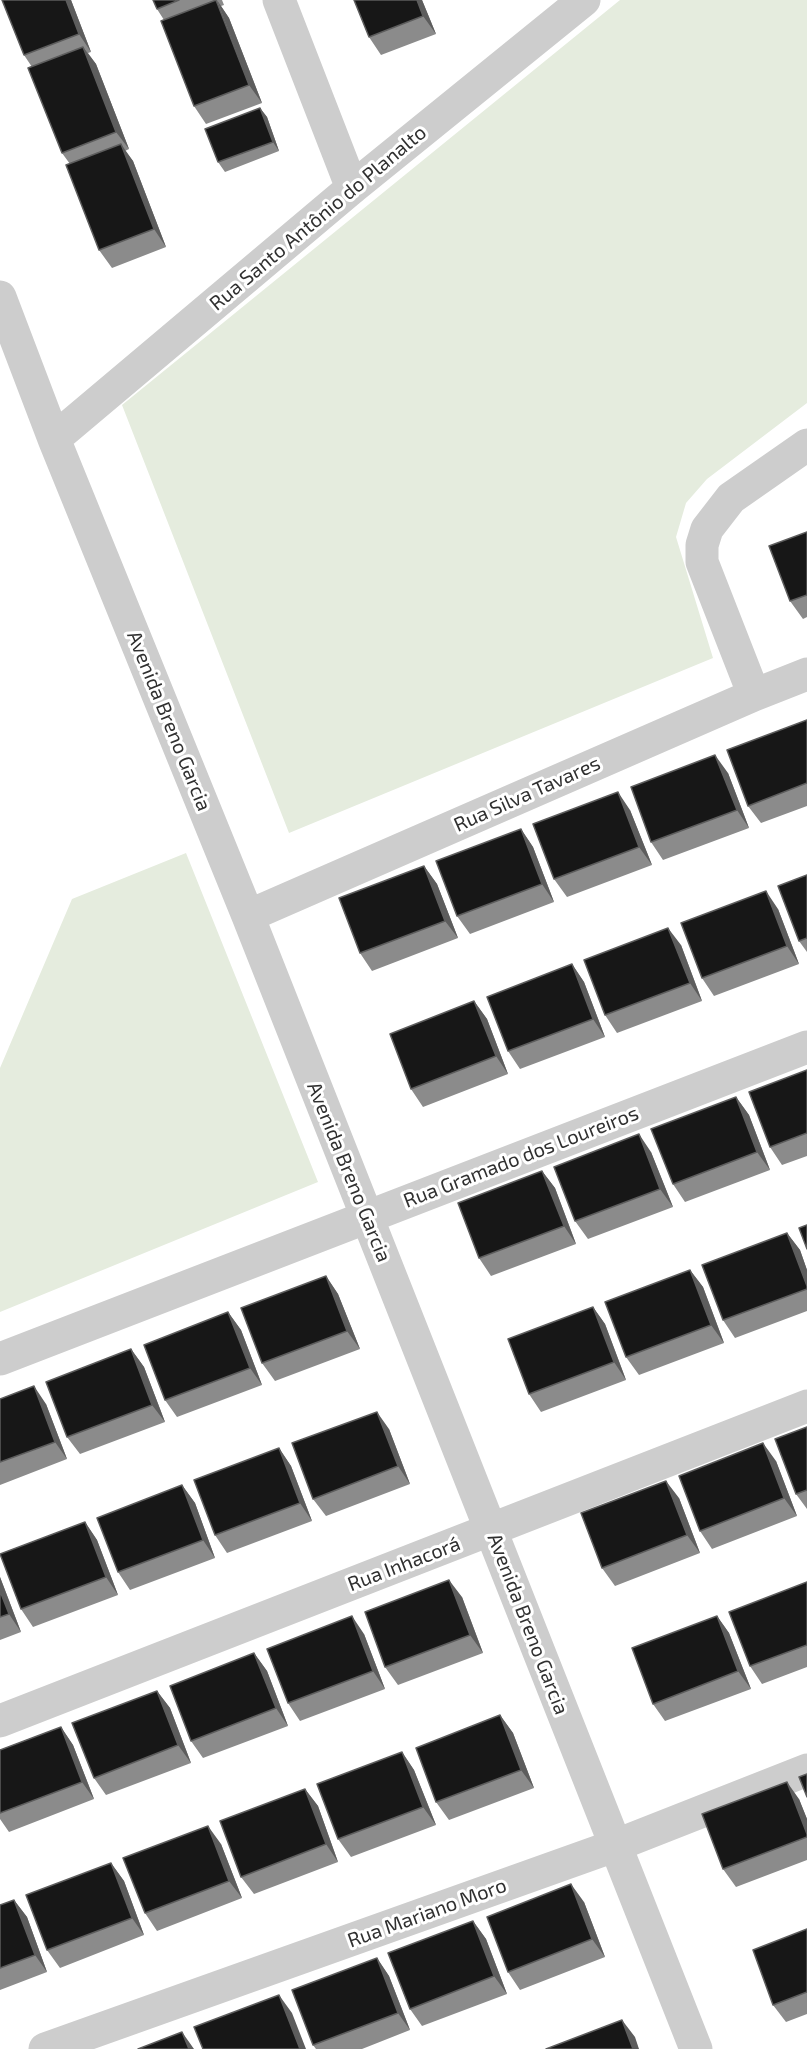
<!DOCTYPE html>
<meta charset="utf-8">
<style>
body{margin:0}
canvas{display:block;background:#fff}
</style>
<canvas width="807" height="2049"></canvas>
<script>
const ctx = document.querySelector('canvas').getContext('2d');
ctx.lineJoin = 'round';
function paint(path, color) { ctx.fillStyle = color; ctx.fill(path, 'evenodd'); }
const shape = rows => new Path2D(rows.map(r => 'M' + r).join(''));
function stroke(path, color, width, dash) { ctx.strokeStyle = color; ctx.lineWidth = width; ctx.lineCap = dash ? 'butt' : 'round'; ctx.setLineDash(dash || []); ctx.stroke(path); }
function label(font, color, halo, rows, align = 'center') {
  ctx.font = font + ' "Exo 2",sans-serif'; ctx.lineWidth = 6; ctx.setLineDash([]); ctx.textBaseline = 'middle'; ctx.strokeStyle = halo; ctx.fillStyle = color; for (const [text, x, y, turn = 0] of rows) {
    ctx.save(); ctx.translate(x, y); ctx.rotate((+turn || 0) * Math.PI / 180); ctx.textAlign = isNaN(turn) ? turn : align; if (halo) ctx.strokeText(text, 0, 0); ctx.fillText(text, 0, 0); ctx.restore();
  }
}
const green = shape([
 [620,0,807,0,807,403,707,479,686,503,676,537,713,658,289,833,122,405],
 [186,853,318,1182,0,1312,0,1068,72,899]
]);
const minor = shape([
 [279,0,352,188],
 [0,297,54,439,248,916,696,2049],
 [54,439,352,188,584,0],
 [754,695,702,562,702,545,707,529,731,498,807,445],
 [248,916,754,695,807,674],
 [0,1359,807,1047],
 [0,1721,807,1406],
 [45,2049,614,1846,807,1770]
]);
const wall = shape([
 [2,0,71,0,91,52,88,53,96,64,129,149,125,151,133,161,166,247,112,268,99,250,70,164,62,153,32,67,24,55],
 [153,0,222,0,224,5,221,6,229,18,262,103,206,124,194,106,164,20,157,9],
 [354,0,422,0,436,34,381,55,369,37],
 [260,108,267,117,279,151,225,172,218,162],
 [807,532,807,617,803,619,790,601],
 [807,720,807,806,761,823,748,806],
 [728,773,749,828,663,860,651,842],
 [630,810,652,865,567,897,554,879],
 [521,829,533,847,554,902,470,934,457,916],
 [424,866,437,884,458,938,372,971,360,953],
 [807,875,807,952,799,941],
 [778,909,799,964,714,996,702,978],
 [681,945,702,1001,617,1033,605,1015],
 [572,964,584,982,605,1037,520,1069,508,1051],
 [474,1001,487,1019,508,1074,423,1107,411,1089],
 [807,1070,807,1156,782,1165,770,1147],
 [736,1097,749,1115,770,1170,685,1202,673,1184],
 [651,1152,673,1207,588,1239,575,1221],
 [542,1171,555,1188,576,1244,491,1276,479,1258],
 [787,1233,800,1250,807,1270,807,1311,735,1338,723,1320],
 [690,1270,703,1287,724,1343,639,1375,626,1357],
 [326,1276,338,1294,360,1349,275,1381,262,1363],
 [593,1307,605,1324,626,1380,541,1412,529,1394],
 [228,1312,241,1330,262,1385,177,1417,165,1400],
 [131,1349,144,1367,165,1422,80,1454,67,1437],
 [0,1399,46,1404,67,1459,0,1485],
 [807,1427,807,1509,796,1494],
 [389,1429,410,1484,326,1516,313,1499],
 [279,1448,291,1466,312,1521,227,1553,215,1535],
 [776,1461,797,1516,712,1549,700,1531],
 [182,1485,195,1503,215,1558,130,1590,118,1572],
 [679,1498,700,1553,615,1586,602,1568],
 [85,1522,97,1540,118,1595,33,1627,21,1609],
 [0,1577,21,1632,0,1640],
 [807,1582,807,1667,762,1684,750,1666],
 [462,1597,483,1653,398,1685,385,1667],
 [717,1616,729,1633,751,1689,665,1721,653,1704],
 [364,1634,385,1689,300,1721,288,1703],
 [254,1653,267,1671,288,1726,203,1758,191,1741],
 [157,1691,170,1708,191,1763,106,1795,94,1778],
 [500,1715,513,1733,534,1788,449,1820,436,1802],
 [61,1727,73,1745,94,1799,9,1832,0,1819,0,1750],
 [402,1752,414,1770,436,1825,351,1857,338,1839],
 [305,1789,318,1806,338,1862,254,1894,241,1877],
 [799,1799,807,1819,807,1860,736,1887,723,1869],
 [221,1844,242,1898,157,1931,145,1913],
 [111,1863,124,1881,144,1935,60,1968,47,1950],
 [14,1900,27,1917,47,1972,0,1990,0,1905],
 [584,1902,605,1957,520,1990,508,1972],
 [473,1921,486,1939,507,1994,422,2026,410,2009],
 [807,1929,807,2014,786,2022,773,2005],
 [377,1958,389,1976,410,2030,362,2049,316,2049,313,2045]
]);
const shadedWall = shape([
 [66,0,71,0,91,52,79,34],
 [217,0,229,18,262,103,249,85],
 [417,0,422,0,436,34,423,16],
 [83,47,96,64,129,149,116,132],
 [260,108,267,117,279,151,273,142],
 [121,144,133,161,166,247,154,229],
 [715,755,728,773,749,828,737,810],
 [618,792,630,810,652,865,639,847],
 [521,829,533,847,554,902,542,884],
 [424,866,437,884,458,938,445,921],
 [766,891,778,909,799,964,787,946],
 [668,928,681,945,702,1001,690,983],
 [572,964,584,982,605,1037,593,1019],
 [474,1001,487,1019,508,1074,496,1056],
 [736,1097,749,1115,770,1170,757,1152],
 [639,1134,651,1152,673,1207,660,1189],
 [542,1171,555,1188,576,1244,564,1226],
 [787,1233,800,1250,807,1270,807,1286],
 [690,1270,703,1287,724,1343,711,1325],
 [326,1276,338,1294,360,1349,347,1331],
 [593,1307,605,1324,626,1380,614,1362],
 [228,1312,241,1330,262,1385,250,1368],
 [131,1349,144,1367,165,1422,152,1405],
 [34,1386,46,1404,67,1459,55,1442],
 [377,1412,389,1429,410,1484,398,1466],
 [763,1443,776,1461,797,1516,784,1498],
 [279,1448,291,1466,312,1521,300,1503],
 [666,1481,679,1498,700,1553,687,1535],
 [182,1485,195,1503,215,1558,203,1540],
 [85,1522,97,1540,118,1595,106,1577],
 [0,1577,21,1632,9,1614,0,1591],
 [449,1580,462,1597,483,1653,470,1635],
 [352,1616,364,1634,385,1689,373,1671],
 [717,1616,729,1633,751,1689,738,1671],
 [254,1653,267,1671,288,1726,276,1708],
 [157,1691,170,1708,191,1763,178,1745],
 [500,1715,513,1733,534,1788,521,1770],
 [61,1727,73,1745,94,1799,82,1782],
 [402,1752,414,1770,436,1825,423,1807],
 [787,1782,799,1799,807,1819,807,1834],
 [305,1789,318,1806,338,1862,326,1844],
 [208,1826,221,1844,242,1898,229,1881],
 [111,1863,124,1881,144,1935,132,1918],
 [571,1884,584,1902,605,1957,592,1939],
 [14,1900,27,1917,47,1972,35,1955],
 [473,1921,486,1939,507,1994,494,1976],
 [377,1958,389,1976,410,2030,398,2013],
 [279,1995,292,2013,306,2049,300,2049],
 [622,2020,635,2037,639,2049,633,2049],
 [182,2032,194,2049,189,2049]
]);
const building = shape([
 [2,0,66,0,79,34,24,55,2,0],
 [153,0,179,0,157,9,153,0],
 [216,0,249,85,194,106,161,21,216,0],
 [354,0,417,0,423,16,369,37,354,0],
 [83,47,116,132,62,153,28,68,83,47],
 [260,108,273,142,218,162,205,129,260,108],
 [121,144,154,229,99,250,66,165,121,144],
 [807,532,807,595,790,601,769,546,807,532],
 [807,720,807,783,748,806,727,750,807,720],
 [715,755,737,810,651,842,631,787,715,755],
 [618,792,639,847,554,879,533,824,618,792],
 [521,829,542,884,457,916,436,861,521,829],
 [424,866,445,921,360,953,339,898,424,866],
 [807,875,807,938,799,941,778,886,807,875],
 [766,891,787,946,702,978,681,923,766,891],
 [668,928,690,983,605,1015,584,960,668,928],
 [572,964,593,1019,508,1051,487,997,572,964],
 [474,1001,496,1056,411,1089,390,1034,474,1001],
 [807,1070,807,1133,770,1147,749,1092,807,1070],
 [736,1097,757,1152,673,1184,651,1129,736,1097],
 [639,1134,660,1189,575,1221,554,1167,639,1134],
 [542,1171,564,1226,479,1258,458,1203,542,1171],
 [807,1225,807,1249,799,1228,807,1225],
 [787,1233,807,1286,807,1289,723,1320,702,1265,787,1233],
 [690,1270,711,1325,626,1357,605,1302,690,1270],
 [326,1276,347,1331,262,1363,241,1308,326,1276],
 [593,1307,614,1362,529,1394,508,1339,593,1307],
 [228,1312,250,1368,165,1400,144,1345,228,1312],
 [131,1349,152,1405,67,1437,46,1382,131,1349],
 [34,1386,55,1442,0,1462,0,1399,34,1386],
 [377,1412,398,1466,313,1499,292,1443,377,1412],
 [807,1427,807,1490,796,1494,775,1439,807,1427],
 [763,1443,784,1498,700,1531,679,1476,763,1443],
 [279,1448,300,1503,215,1535,194,1480,279,1448],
 [666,1481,687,1535,602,1568,581,1513,666,1481],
 [182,1485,203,1540,118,1572,97,1518,182,1485],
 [85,1522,106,1577,21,1609,0,1554,85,1522],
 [449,1580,470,1635,385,1667,365,1612,449,1580],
 [807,1582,807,1645,750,1666,729,1612,807,1582],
 [0,1591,9,1614,0,1617,0,1591],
 [352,1616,373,1671,288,1703,267,1649,352,1616],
 [717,1616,738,1671,653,1704,632,1648,717,1616],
 [254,1653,276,1708,191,1741,170,1686,254,1653],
 [157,1691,178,1745,94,1778,72,1723,157,1691],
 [500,1715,521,1770,436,1802,416,1748,500,1715],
 [61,1727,82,1782,0,1813,0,1750,61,1727],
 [402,1752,423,1807,338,1839,317,1784,402,1752],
 [807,1774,807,1797,799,1777,807,1774],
 [787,1782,807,1834,807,1837,723,1869,702,1814,787,1782],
 [305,1789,326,1844,241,1877,220,1821,305,1789],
 [208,1826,229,1881,145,1913,123,1858,208,1826],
 [111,1863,132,1918,47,1950,26,1895,111,1863],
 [571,1884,592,1939,508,1972,487,1917,571,1884],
 [14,1900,35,1955,0,1968,0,1905,14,1900],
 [473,1921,494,1976,410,2009,388,1953,473,1921],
 [807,1929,807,1992,773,2005,753,1950,807,1929],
 [377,1958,398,2013,313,2045,292,1990,377,1958],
 [279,1995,300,2049,203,2049,194,2027,279,1995],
 [622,2020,633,2049,546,2049,622,2020],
 [182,2032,189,2049,138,2049,182,2032]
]);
const streetNames = [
 ["Rua Santo Antônio do Planalto",318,218,-40],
 ["Avenida Breno Garcia",169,721,68],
 ["Rua Silva Tavares",527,794,-24],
 ["Rua Gramado dos Loureiros",521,1157,-21],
 ["Avenida Breno Garcia",349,1172,68],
 ["Rua Inhacorá",404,1564,-21],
 ["Avenida Breno Garcia",528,1624,69],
 ["Rua Mariano Moro",427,1913,-20]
];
paint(green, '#e5ecde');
stroke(minor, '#cdcdcd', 33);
paint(wall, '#8b8b8b');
paint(shadedWall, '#5d5d5d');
paint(building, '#171717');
stroke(building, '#5d5d5d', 1.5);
label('20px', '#303030', '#fff', streetNames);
</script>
